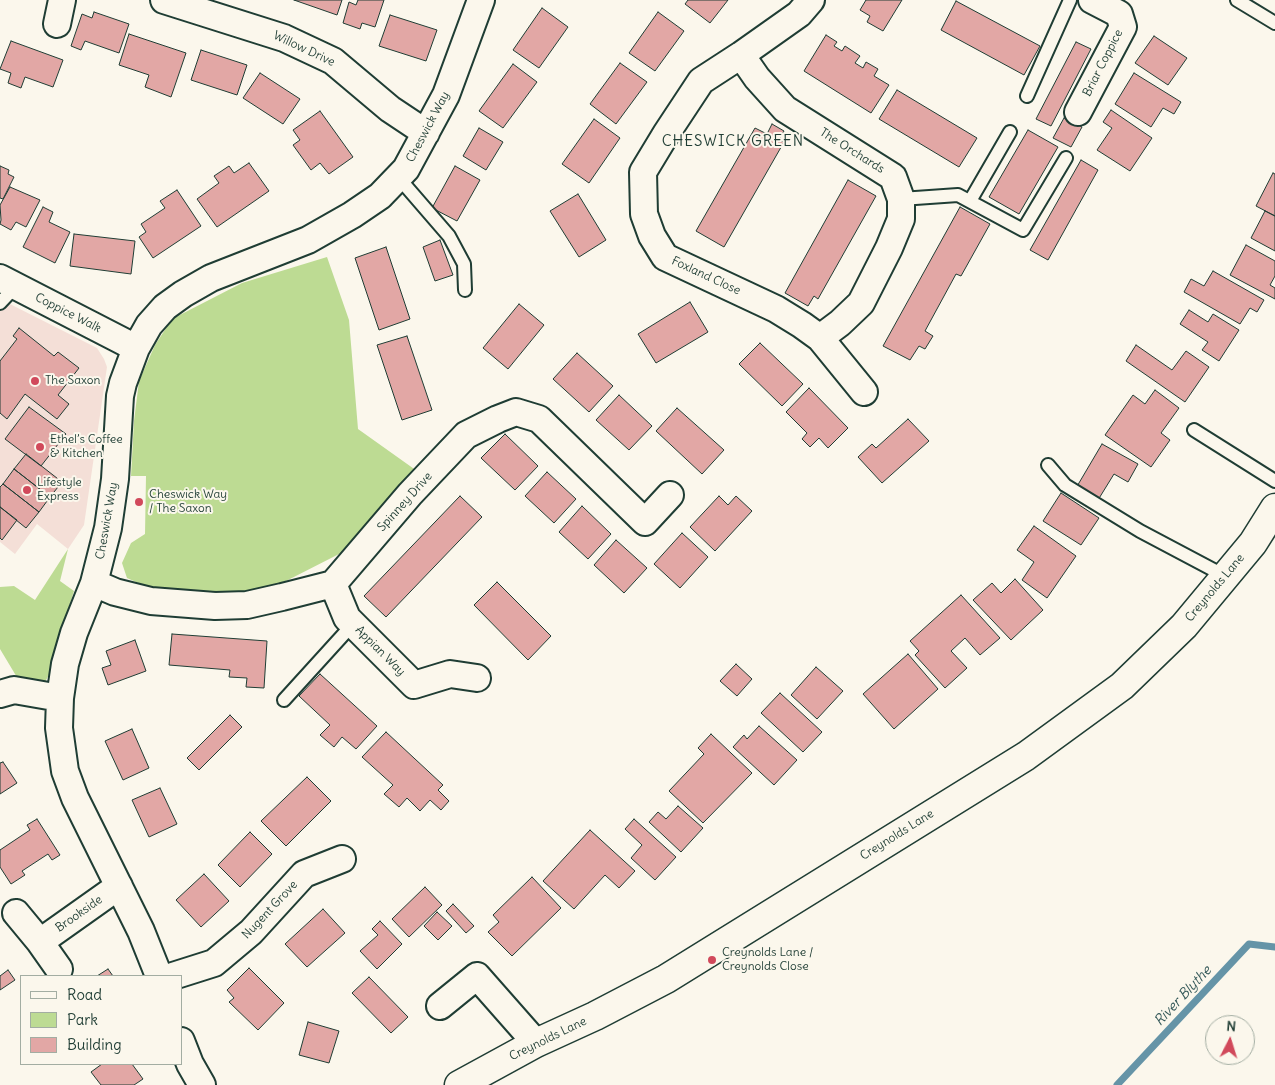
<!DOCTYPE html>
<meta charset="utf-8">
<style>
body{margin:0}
#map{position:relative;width:1275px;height:1085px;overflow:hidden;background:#fbf7ec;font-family:Delius,sans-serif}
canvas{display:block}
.legend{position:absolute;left:20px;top:975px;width:162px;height:90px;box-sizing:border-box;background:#fbf7ec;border:1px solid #a3ada2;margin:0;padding:6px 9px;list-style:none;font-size:15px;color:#1f3d34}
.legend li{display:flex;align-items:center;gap:10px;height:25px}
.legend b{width:25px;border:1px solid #a3ada2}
.north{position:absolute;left:1205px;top:1015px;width:50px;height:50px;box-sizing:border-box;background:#fbf7ec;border:1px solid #a3ada2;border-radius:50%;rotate:5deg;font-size:14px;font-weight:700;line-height:20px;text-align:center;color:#1f3d34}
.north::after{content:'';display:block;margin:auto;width:18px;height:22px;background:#d1495b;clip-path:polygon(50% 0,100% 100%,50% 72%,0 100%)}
</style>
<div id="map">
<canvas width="1275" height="1085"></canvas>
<ul class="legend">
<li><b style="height:6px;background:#fbf7ec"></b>Road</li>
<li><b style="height:14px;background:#bddb93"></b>Park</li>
<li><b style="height:14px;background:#e2a7a5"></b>Building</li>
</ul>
<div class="north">N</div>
</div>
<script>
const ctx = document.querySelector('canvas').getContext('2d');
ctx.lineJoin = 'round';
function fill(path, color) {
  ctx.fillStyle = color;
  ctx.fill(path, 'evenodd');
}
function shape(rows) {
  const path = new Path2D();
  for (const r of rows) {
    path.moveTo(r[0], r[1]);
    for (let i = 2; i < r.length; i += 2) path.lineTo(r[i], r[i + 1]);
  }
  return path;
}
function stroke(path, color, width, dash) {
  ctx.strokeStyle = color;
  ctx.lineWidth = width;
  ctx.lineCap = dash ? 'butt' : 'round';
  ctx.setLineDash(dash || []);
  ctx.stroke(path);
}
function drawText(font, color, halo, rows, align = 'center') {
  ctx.font = font + ' Delius,sans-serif';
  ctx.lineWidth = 4;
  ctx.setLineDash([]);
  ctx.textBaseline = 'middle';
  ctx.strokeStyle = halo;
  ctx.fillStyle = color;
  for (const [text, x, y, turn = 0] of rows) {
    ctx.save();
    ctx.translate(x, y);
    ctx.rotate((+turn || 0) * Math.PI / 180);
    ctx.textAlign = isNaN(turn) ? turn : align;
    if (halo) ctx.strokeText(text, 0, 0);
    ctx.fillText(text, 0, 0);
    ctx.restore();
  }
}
const built = shape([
 [0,299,97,348,104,359,107,367,84,525,68,549,37,524,15,554,0,542]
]);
const green = shape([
 [327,257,349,320,358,429,417,471,341,553,288,580,258,592,161,593,127,578,122,563,131,543,145,534,146,476,131,476,134,421,139,381,155,345,172,319,242,283],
 [68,549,60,581,74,591,57,644,51,671,45,682,18,679,0,649,0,587,14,586,35,600]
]);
const stream = shape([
 [1117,1085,1249,944,1275,947]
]);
const building = shape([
 [294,0,342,0,337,15,294,0],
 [358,0,384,0,375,27,362,23,360,29,343,23,349,2,356,5,358,0],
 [688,0,728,0,710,23,685,4,688,0],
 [866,0,902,0,883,31,867,22,870,16,860,10,866,0],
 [956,1,1040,46,1024,75,941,30,956,1],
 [542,8,568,27,539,68,513,50,542,8],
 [94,12,129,24,119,53,85,41,81,50,71,46,82,14,92,18,94,12],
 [658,12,684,31,655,71,629,53,658,12],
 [390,15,437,30,426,61,379,46,390,15],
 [129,34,186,53,171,97,145,87,149,75,119,65,129,34],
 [826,35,837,42,834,46,842,51,845,46,860,56,855,63,863,68,866,62,878,69,874,76,889,85,871,113,804,71,826,35],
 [1154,36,1187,58,1168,85,1135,63,1154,36],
 [11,41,63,60,53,87,25,77,21,88,8,83,11,73,0,69,11,41],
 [1076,42,1091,49,1051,126,1036,119,1076,42],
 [201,50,247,65,237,95,191,80,201,50],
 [620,63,647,82,616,124,590,104,620,63],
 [513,64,537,82,503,128,479,111,513,64],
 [260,73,300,99,283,124,243,98,260,73],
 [1134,73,1181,102,1174,114,1163,108,1151,127,1115,104,1134,73],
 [897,90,977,138,959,167,879,119,897,90],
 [1111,110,1152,138,1130,171,1097,150,1112,128,1103,122,1111,110],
 [320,111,353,157,329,174,320,163,311,170,293,145,300,140,293,130,320,111],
 [1064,118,1082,127,1071,147,1053,138,1064,118],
 [594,119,620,138,589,183,562,164,594,119],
 [772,124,784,131,779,140,784,142,724,247,696,231,755,128,767,134,772,124],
 [479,128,503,142,486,170,463,156,479,128],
 [1028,130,1058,147,1019,214,989,197,1028,130],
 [1081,160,1098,170,1048,260,1030,250,1081,160],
 [249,163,269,191,217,227,197,199,219,183,214,176,229,166,234,173,249,163],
 [0,166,9,170,8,174,14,177,3,199,0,198,0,166],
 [455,166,480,180,457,221,432,208,455,166],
 [1273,173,1275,174,1275,216,1256,206,1273,173],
 [848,180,876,196,818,299,814,296,808,306,785,293,848,180],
 [10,187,40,200,26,227,16,222,11,230,0,224,1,220,0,205,10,187],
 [177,190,201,226,153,258,139,237,146,232,141,224,165,208,160,201,177,190],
 [578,194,606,240,579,257,550,211,578,194],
 [43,207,53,212,49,222,70,232,55,263,23,247,43,207],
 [960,207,990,224,961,276,956,274,925,331,933,336,925,349,919,346,910,360,883,346,960,207],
 [1265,211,1275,216,1275,251,1251,238,1265,211],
 [74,234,135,241,131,274,70,266,74,234],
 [440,240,453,275,435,281,423,247,440,240],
 [1246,245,1275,261,1275,276,1270,285,1275,288,1275,299,1230,275,1246,245],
 [386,247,410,319,379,330,355,258,386,247],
 [1213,271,1264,300,1257,312,1250,308,1240,324,1184,292,1191,279,1204,286,1213,271],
 [690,302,708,332,656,363,638,334,690,302],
 [519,304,544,325,508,369,483,348,519,304],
 [1189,310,1208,322,1213,314,1239,330,1219,361,1202,350,1208,342,1180,324,1189,310],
 [19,328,54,356,58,352,79,368,58,395,69,404,57,419,25,394,7,419,0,413,0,361,17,339,13,336,19,328],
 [407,336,432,410,402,420,377,345,407,336],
 [760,343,803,384,782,406,739,364,760,343],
 [1136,345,1172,370,1186,351,1209,367,1185,402,1126,361,1136,345],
 [577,353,613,386,589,412,553,379,577,353],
 [809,388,848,428,828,448,819,438,810,447,802,439,807,433,786,412,809,388],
 [1155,390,1179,408,1161,433,1170,440,1151,467,1105,435,1133,395,1145,404,1155,390],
 [619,395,652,426,629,450,596,420,619,395],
 [29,407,66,434,41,466,5,439,29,407],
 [677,408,724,450,702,474,656,431,677,408],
 [908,419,929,441,882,483,858,457,872,444,876,448,908,419],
 [505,434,538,466,515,490,481,458,505,434],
 [1102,444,1138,464,1128,482,1114,474,1098,500,1076,488,1102,444],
 [26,454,62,482,50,497,14,469,26,454],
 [14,469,50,497,39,512,3,484,14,469],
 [547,472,576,499,554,523,525,496,547,472],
 [3,484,39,512,26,528,0,507,0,487,3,484],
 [1061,493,1099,518,1081,545,1043,521,1061,493],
 [460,496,482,517,386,617,364,596,460,496],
 [719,496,728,505,736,496,752,511,715,551,690,527,719,496],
 [582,506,611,534,588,559,559,532,582,506],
 [0,507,17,520,2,540,0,538,0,507],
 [1034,526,1076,556,1047,598,1022,580,1034,562,1017,550,1034,526],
 [682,533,708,557,680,588,654,564,682,533],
 [616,540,647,568,624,593,594,565,616,540],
 [1015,579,1043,610,1011,640,973,600,992,583,1001,593,1015,579],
 [497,582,551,636,528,660,474,605,497,582],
 [961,595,1000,638,980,655,965,638,951,651,967,668,945,688,915,655,919,651,910,641,961,595],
 [172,634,267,641,264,688,246,687,247,678,229,677,230,670,169,665,172,634],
 [135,640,146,671,108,685,102,668,111,665,106,651,135,640],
 [908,654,938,689,894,729,863,694,908,654],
 [736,664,752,679,737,696,720,681,736,664],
 [816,667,843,691,817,719,791,695,816,667],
 [320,674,377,726,356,749,342,737,334,747,320,735,330,725,299,696,320,674],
 [780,693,822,732,803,752,761,713,780,693],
 [230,715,242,727,199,770,187,758,230,715],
 [759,726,797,760,774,785,733,747,744,735,747,739,759,726],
 [132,729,149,768,123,780,105,741,132,729],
 [386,732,443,785,438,790,449,801,441,810,430,800,420,811,407,798,399,807,384,794,393,785,362,757,386,732],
 [711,734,752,773,703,823,669,791,704,754,698,748,711,734],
 [3,762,17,783,0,794,0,763,3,762],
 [307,777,331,801,286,846,261,821,307,777],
 [160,788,177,824,149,837,132,800,160,788],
 [678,806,703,828,681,852,649,822,658,812,666,819,678,806],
 [37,819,60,855,52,860,48,854,22,871,25,875,11,884,0,867,0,850,30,830,27,825,37,819],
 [634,819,676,857,655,880,631,858,642,845,625,829,634,819],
 [590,830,635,871,619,888,605,875,574,909,543,881,590,830],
 [250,832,272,854,240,887,218,865,250,832],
 [204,874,229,901,201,927,176,900,204,874],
 [532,877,561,908,512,956,488,932,499,922,493,915,532,877],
 [425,887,442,905,409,937,392,919,425,887],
 [453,904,474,926,466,933,446,911,453,904],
 [323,909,345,933,307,967,285,944,323,909],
 [437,912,452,926,438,940,424,926,437,912],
 [380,921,402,944,377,969,360,951,378,935,372,929,380,921],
 [249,968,284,1003,258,1030,229,1002,234,998,227,990,249,968],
 [108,969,113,976,97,976,108,969],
 [8,970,15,980,0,990,0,976,8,970],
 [369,977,408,1017,391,1033,352,993,369,977],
 [308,1022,339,1031,329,1063,299,1055,308,1022],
 [102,1064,132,1064,143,1079,134,1085,101,1085,91,1072,102,1064]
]);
const service = shape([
 [1237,0,1275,23],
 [1027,96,1070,0],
 [398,177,449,236,464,264,465,290],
 [901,199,958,195,1023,230,1066,158],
 [970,201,1010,132],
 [0,303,16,286],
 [1194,430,1275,481],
 [1048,465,1065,485,1140,531,1225,576],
 [284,700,353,624]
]);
const minor = shape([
 [164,0,284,38,333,61,390,109,426,133],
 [811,0,799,14,741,55,701,81,666,134,643,172,644,214,652,236,665,257,776,309,802,325,820,338,864,392],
 [57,24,62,0],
 [741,55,757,78,785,109,893,177,901,199,901,219,889,248,861,303,840,323,820,338],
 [1078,112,1123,27,1119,14,1092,0],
 [0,278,136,348],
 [94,583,115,592,151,601,215,606,247,605,282,597,333,584,410,494,466,435,498,419,516,412,539,419,645,522,670,495],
 [333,584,347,618,414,685,450,674,477,678],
 [0,694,14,690,60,698],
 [16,913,40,942,59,969],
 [40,942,119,886],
 [159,976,141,931,75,798,65,771,59,728,60,698,65,664,74,633,94,583,108,528,115,479,120,396,123,383,136,348,149,325,165,307,183,294,211,278,308,240,352,215,380,196,406,169,446,95,481,0],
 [173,976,214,963,251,932,304,874,342,859],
 [440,1006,477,976,536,1043],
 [181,1041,190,1064,202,1085]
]);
const tertiary = shape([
 [459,1085,536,1043,595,1016,666,979,1026,756,1122,686,1184,626,1253,543,1275,508]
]);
const markers = [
 [35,381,5,"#d1495b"],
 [40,447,5,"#d1495b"],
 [27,490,5,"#d1495b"],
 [139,502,5,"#d1495b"],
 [712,960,5,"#d1495b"]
];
const streetNames = [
 ["Willow Drive",304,49,25],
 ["Briar Coppice",1103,63,-63],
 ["Cheswick Way",428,127,-62],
 ["The Orchards",852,151,32],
 ["Foxland Close",706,276,25],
 ["Coppice Walk",68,313,27],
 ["Spinney Drive",405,502,-48],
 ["Cheswick Way",107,521,-80],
 ["Creynolds Lane",1215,588,-50],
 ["Appian Way",380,651,45],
 ["Creynolds Lane",897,835,-32],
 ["Nugent Grove",270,910,-47],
 ["Brookside",79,914,-35],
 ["Creynolds Lane",548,1039,-26]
];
const poiNames = [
 ["The Saxon",45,381],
 ["Ethel’s Coffee",50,440],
 ["& Kitchen",50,454],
 ["Lifestyle",37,483],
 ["Express",37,497],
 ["Cheswick Way",149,495],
 ["/ The Saxon",149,509],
 ["Creynolds Lane /",722,953],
 ["Creynolds Close",722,967]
];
const waterNames = [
 ["River Blythe",1183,996,-47]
];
const quarterNames = [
 ["CHESWICK GREEN",733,142]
];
fill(built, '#f4dfd7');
fill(green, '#bddb93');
stroke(stream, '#6594a7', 7);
fill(building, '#e2a7a5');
stroke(building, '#1f3d34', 1);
stroke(service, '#1f3d34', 16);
stroke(minor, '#1f3d34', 30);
stroke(tertiary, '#1f3d34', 31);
stroke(service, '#fbf7ec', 12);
stroke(minor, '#fbf7ec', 26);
stroke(tertiary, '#fbf7ec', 28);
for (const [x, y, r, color] of markers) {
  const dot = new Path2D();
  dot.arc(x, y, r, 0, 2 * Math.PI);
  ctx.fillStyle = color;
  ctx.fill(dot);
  stroke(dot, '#fbf7ec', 2);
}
drawText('12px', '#1f3d34', '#fbf7ec', streetNames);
drawText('12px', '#1f3d34', '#fbf7ec', poiNames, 'left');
drawText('italic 14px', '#365a5a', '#fbf7ec', waterNames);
ctx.letterSpacing = '1px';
drawText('15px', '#1f3d34', '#fbf7ec', quarterNames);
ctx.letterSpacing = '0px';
</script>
